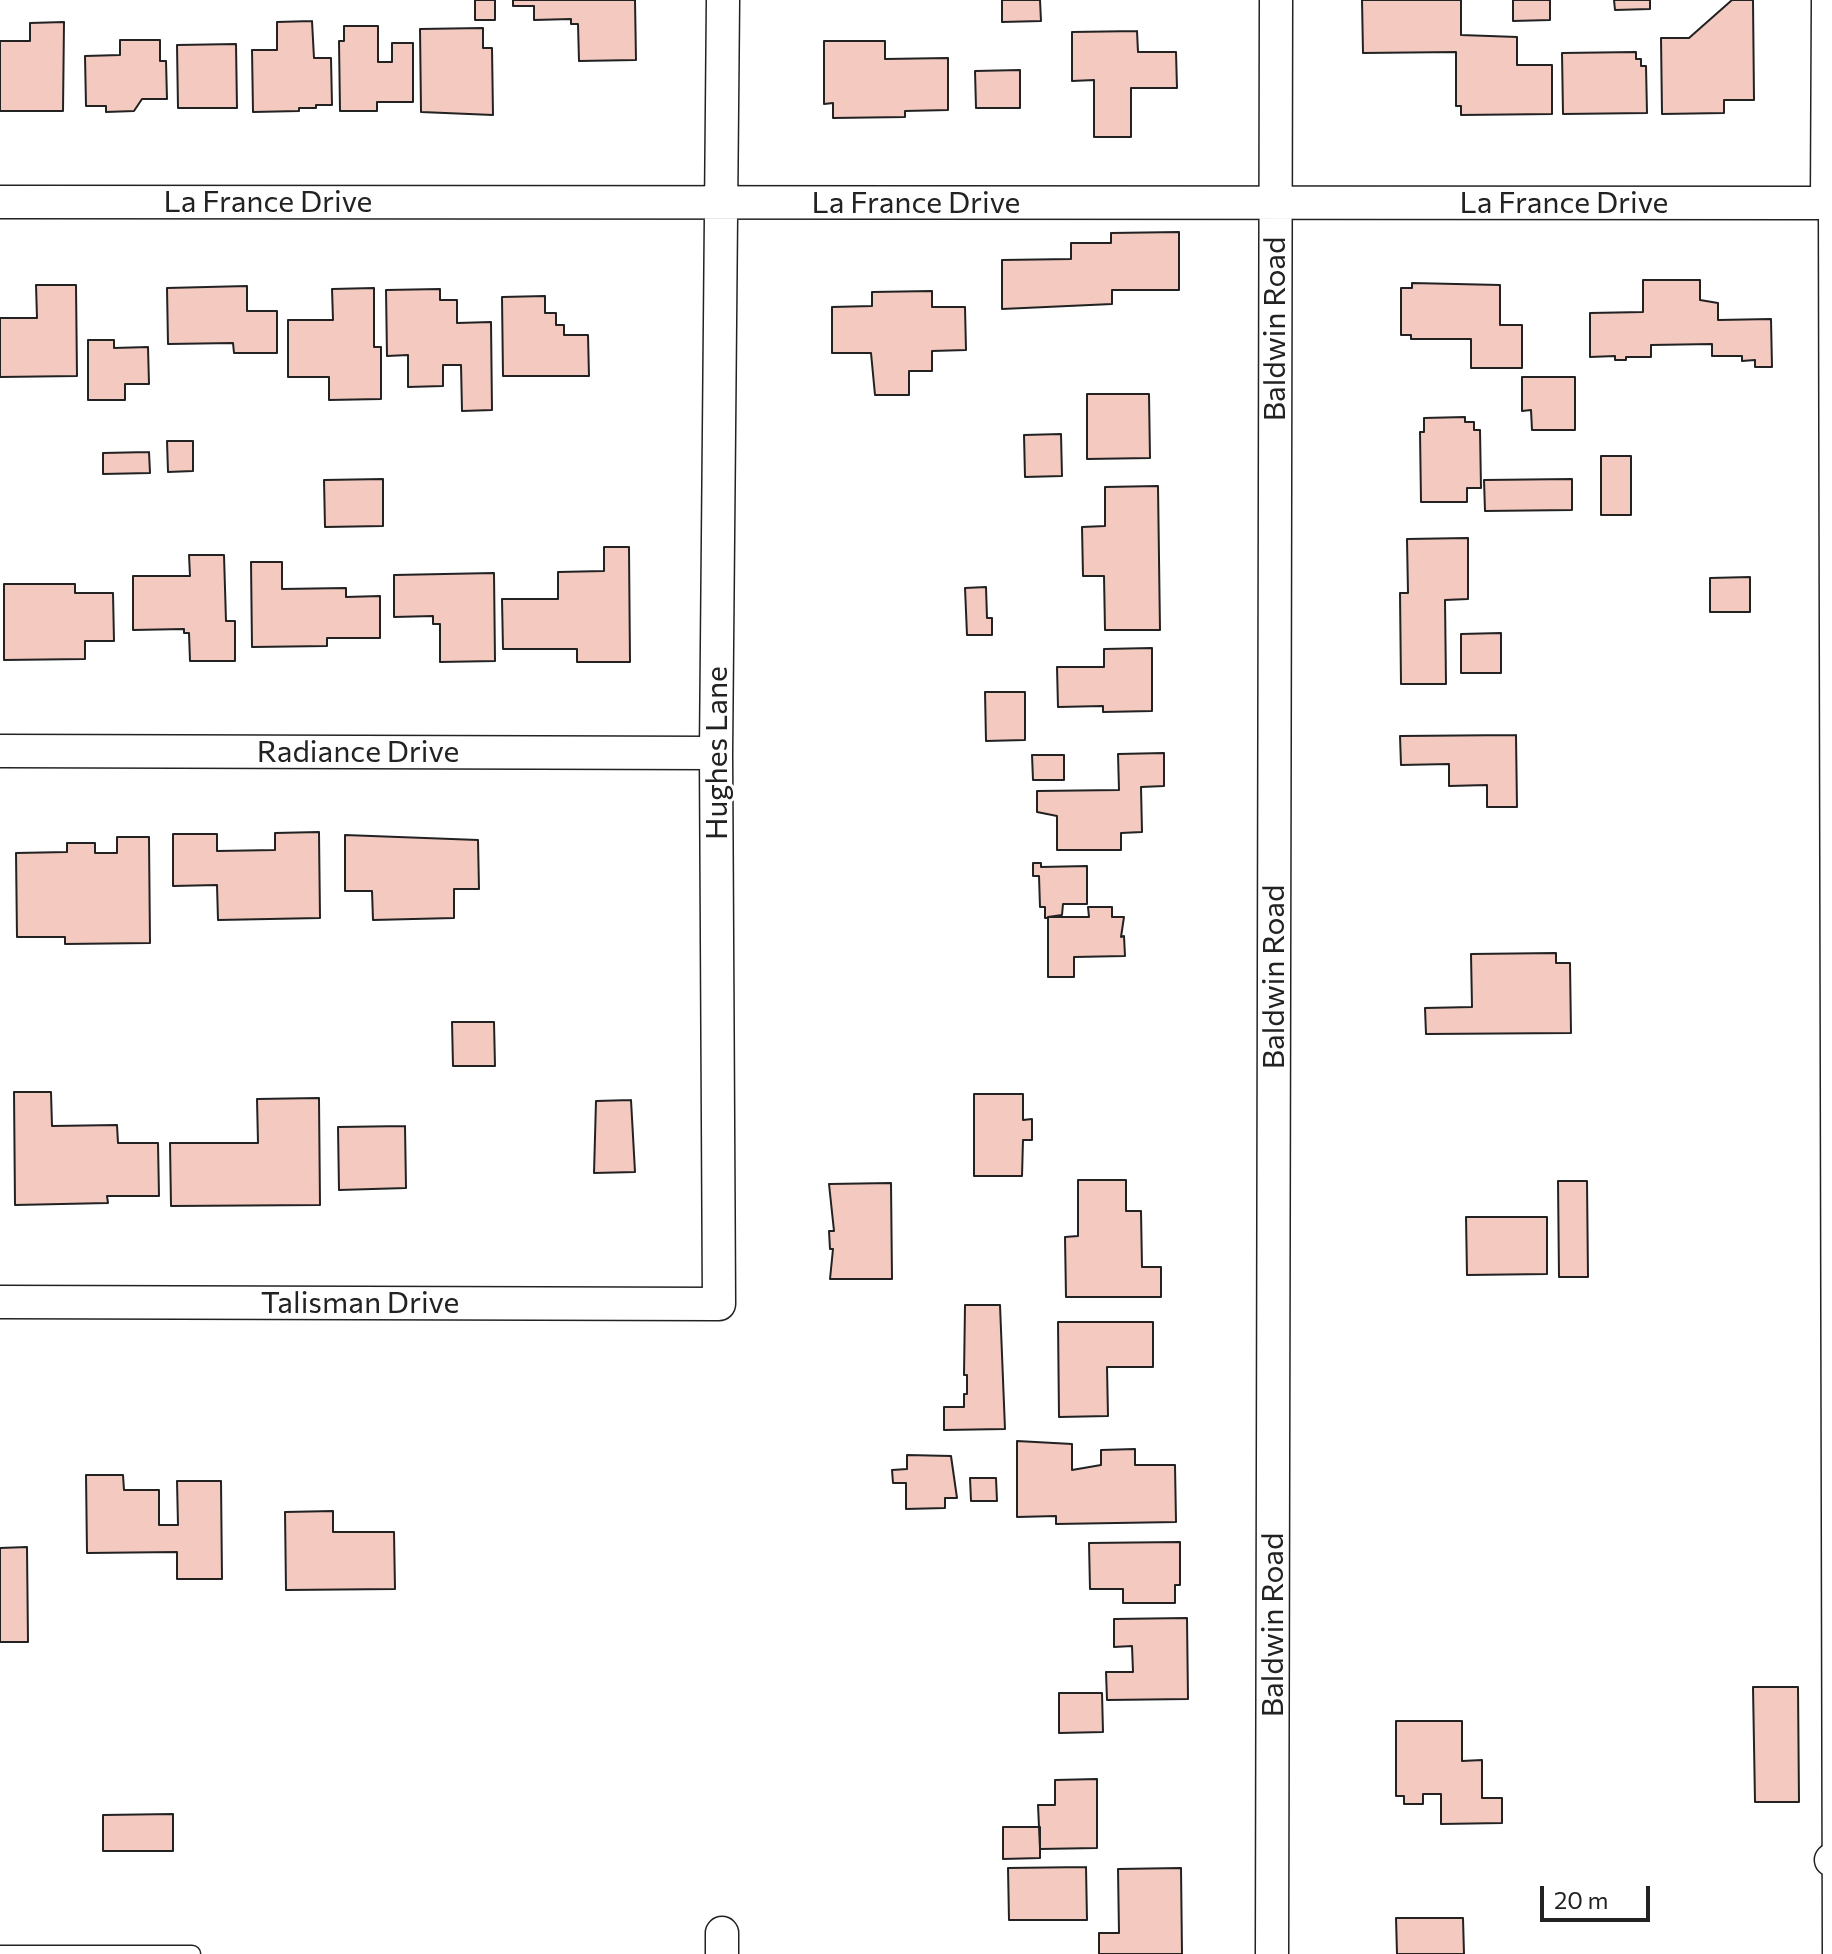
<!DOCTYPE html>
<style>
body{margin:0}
#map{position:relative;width:1832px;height:1954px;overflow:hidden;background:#fff;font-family:Commissioner,sans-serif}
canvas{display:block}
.scale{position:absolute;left:1540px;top:1886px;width:110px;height:36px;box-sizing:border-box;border:4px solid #222;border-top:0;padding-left:10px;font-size:24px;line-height:28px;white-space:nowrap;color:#222;-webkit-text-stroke:6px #fff;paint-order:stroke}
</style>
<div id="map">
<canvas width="1832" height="1954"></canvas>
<div class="scale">20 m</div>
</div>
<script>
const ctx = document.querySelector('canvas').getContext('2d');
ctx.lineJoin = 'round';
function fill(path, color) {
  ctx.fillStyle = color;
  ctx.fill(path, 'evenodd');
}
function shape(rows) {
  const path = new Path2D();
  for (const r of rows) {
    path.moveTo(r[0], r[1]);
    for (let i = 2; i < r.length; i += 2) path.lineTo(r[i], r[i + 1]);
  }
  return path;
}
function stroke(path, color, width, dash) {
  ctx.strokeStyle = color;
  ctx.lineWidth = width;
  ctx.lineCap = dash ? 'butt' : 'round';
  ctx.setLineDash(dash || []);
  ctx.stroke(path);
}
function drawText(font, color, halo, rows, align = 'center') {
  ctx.font = font + ' Commissioner,sans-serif';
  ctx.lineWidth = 6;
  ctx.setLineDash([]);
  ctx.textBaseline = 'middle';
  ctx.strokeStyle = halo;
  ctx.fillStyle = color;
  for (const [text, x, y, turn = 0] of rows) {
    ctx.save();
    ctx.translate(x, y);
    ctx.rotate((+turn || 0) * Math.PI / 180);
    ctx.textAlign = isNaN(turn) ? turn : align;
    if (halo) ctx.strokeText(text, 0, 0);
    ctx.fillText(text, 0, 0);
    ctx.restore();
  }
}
const building = shape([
 [475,0,495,0,495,20,475,20,475,0],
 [513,0,635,0,636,60,579,61,578,24,571,24,571,19,534,20,534,6,513,6,513,0],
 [1002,0,1040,0,1041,21,1002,22,1002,0],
 [1362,0,1461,0,1461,35,1517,37,1517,65,1552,65,1552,114,1461,115,1461,106,1456,106,1456,52,1363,53,1362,0],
 [1513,0,1550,0,1550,20,1513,21,1513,0],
 [1614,0,1650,0,1650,9,1615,10,1614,0],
 [1732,0,1753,0,1754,100,1724,100,1724,113,1662,114,1661,38,1689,38,1732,0],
 [312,21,314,58,331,58,332,105,316,105,316,108,299,108,299,111,253,112,252,50,277,50,277,22,312,21],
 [64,22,63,111,0,111,0,41,30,41,30,23,64,22],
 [344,26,378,26,378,62,392,62,392,43,413,43,413,102,377,102,377,111,340,111,339,41,344,41,344,26],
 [483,28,483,48,492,48,493,115,421,112,420,29,483,28],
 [1137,31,1138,52,1176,52,1177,88,1131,88,1131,137,1094,137,1094,80,1072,81,1072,32,1137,31],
 [120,40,160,40,160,61,166,61,167,99,142,99,134,111,106,112,106,106,86,106,85,56,120,55,120,40],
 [824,41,885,41,885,59,948,58,948,110,905,111,905,117,833,118,833,103,824,104,824,41],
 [236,44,237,108,178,108,177,45,236,44],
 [1636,52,1636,59,1641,59,1641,66,1646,66,1647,113,1563,114,1562,53,1636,52],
 [1020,70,1020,108,976,108,975,71,1020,70],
 [1179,232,1179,290,1112,290,1112,304,1002,309,1002,260,1071,259,1071,243,1111,243,1111,233,1179,232],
 [1643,280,1700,280,1700,300,1718,303,1718,320,1771,319,1772,367,1755,367,1755,360,1742,361,1742,356,1712,356,1712,344,1651,345,1651,357,1626,357,1626,360,1615,360,1615,356,1590,357,1590,313,1643,312,1643,280],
 [1412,283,1500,285,1500,325,1522,325,1522,368,1471,368,1471,339,1411,339,1411,335,1401,335,1401,288,1412,288,1412,283],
 [36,285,76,285,77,376,0,377,0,318,37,318,36,285],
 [247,286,247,311,277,311,277,353,234,353,233,343,168,344,167,288,247,286],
 [374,288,374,347,381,347,381,399,329,400,329,377,288,377,288,320,333,320,332,289,374,288],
 [440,289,440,300,457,300,457,323,491,322,492,410,462,411,461,365,443,365,443,386,408,387,408,355,387,356,386,290,440,289],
 [932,291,932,307,965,307,966,350,932,351,932,371,909,371,909,395,875,395,871,353,832,353,832,307,872,306,872,292,932,291],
 [545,296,545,313,556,313,556,325,564,325,564,335,588,335,589,376,503,376,502,297,545,296],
 [88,340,114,340,114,348,148,347,149,384,125,384,125,400,88,400,88,340],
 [1522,377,1575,377,1575,430,1532,430,1531,410,1522,411,1522,377],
 [1087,394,1149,394,1150,458,1087,459,1087,394],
 [1465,417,1465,422,1474,422,1474,430,1480,430,1481,488,1467,488,1467,502,1421,502,1420,432,1424,432,1424,418,1465,417],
 [1061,434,1062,476,1025,477,1024,435,1061,434],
 [167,441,193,441,193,471,168,472,167,441],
 [149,452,150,473,103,474,103,453,149,452],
 [1601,456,1631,456,1631,515,1601,515,1601,456],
 [383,479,383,526,325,527,324,480,383,479],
 [1572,479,1572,510,1485,511,1484,480,1572,479],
 [1158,486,1160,630,1105,630,1104,576,1083,576,1082,527,1105,526,1105,487,1158,486],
 [1468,538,1468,599,1445,600,1446,684,1401,684,1400,593,1408,593,1407,539,1468,538],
 [604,547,629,547,630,662,577,662,577,649,503,649,502,599,558,599,558,572,604,571,604,547],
 [189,555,224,555,226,621,235,621,235,661,190,661,189,633,184,633,184,629,133,630,133,576,190,576,189,555],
 [251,562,282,562,282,589,346,588,346,597,380,596,380,638,327,638,327,646,252,647,251,562],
 [494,573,495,661,440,662,440,624,433,624,433,616,394,617,394,575,494,573],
 [1750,577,1750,612,1710,612,1710,578,1750,577],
 [4,584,75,584,75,593,113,593,114,641,85,641,85,659,4,660,4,584],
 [986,587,987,618,992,618,992,635,967,635,965,588,986,587],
 [1501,633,1501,673,1461,673,1461,634,1501,633],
 [1152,648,1152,711,1103,712,1103,706,1058,707,1057,667,1104,667,1104,649,1152,648],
 [985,692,1025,692,1025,740,986,741,985,692],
 [1516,735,1517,807,1487,807,1487,785,1449,786,1449,764,1401,765,1400,736,1516,735],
 [1164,753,1164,786,1141,787,1142,832,1121,833,1121,850,1057,850,1057,816,1037,812,1037,791,1119,790,1118,754,1164,753],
 [1032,755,1064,755,1064,780,1033,780,1032,755],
 [319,832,320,918,218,920,217,885,173,886,173,834,217,834,217,851,275,850,275,833,319,832],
 [345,835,478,840,479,889,454,889,454,918,373,920,372,891,345,891,345,835],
 [117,837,149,837,150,943,65,944,65,937,17,937,16,853,67,852,67,843,95,843,95,853,117,853,117,837],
 [1033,863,1041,863,1041,867,1087,866,1087,904,1063,904,1062,915,1048,917,1089,917,1088,907,1112,907,1112,917,1124,917,1121,937,1124,936,1125,956,1074,957,1074,977,1048,977,1048,918,1045,918,1045,907,1040,907,1039,876,1033,876,1033,863],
 [1556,953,1556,963,1570,963,1571,1033,1426,1034,1425,1008,1472,1007,1471,954,1556,953],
 [452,1022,494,1022,495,1066,453,1066,452,1022],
 [14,1092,51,1092,52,1126,117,1125,118,1143,158,1143,159,1196,107,1196,108,1203,15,1205,14,1092],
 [974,1094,1023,1094,1023,1120,1032,1119,1032,1140,1023,1140,1022,1176,974,1176,974,1094],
 [319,1098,320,1205,171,1206,170,1143,258,1143,257,1099,319,1098],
 [631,1100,635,1172,594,1173,596,1101,631,1100],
 [405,1126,406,1188,339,1190,338,1127,405,1126],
 [1078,1180,1126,1180,1126,1211,1141,1211,1142,1267,1161,1267,1161,1297,1066,1297,1065,1237,1078,1236,1078,1180],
 [1558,1181,1587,1181,1588,1277,1559,1277,1558,1181],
 [891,1183,892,1279,830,1279,833,1249,830,1249,829,1231,834,1231,829,1184,891,1183],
 [1466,1217,1547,1217,1547,1274,1467,1275,1466,1217],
 [965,1305,1000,1305,1005,1429,944,1430,944,1407,964,1407,964,1394,967,1394,967,1375,964,1375,965,1305],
 [1058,1322,1153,1322,1153,1367,1107,1367,1108,1416,1059,1417,1058,1322],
 [1017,1441,1072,1444,1072,1470,1101,1465,1101,1450,1135,1449,1135,1465,1175,1465,1176,1522,1056,1524,1056,1516,1017,1517,1017,1441],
 [907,1455,951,1456,957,1498,945,1498,945,1508,906,1509,906,1483,893,1483,892,1470,907,1469,907,1455],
 [86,1475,123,1475,124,1490,159,1490,159,1525,178,1525,177,1481,221,1481,222,1579,177,1579,177,1552,87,1553,86,1475],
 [970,1478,996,1478,997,1501,971,1501,970,1478],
 [333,1511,333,1532,394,1532,395,1589,286,1590,285,1512,333,1511],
 [1180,1542,1180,1585,1175,1585,1175,1603,1123,1603,1123,1589,1090,1589,1089,1543,1180,1542],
 [27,1547,28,1642,0,1642,0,1548,27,1547],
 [1187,1618,1188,1699,1107,1700,1106,1672,1133,1672,1132,1646,1114,1647,1114,1619,1187,1618],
 [1753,1687,1798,1687,1799,1802,1755,1802,1753,1687],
 [1059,1693,1102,1693,1103,1732,1059,1733,1059,1693],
 [1396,1721,1462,1721,1462,1761,1482,1760,1482,1798,1502,1798,1502,1823,1441,1824,1441,1794,1423,1794,1423,1804,1404,1804,1404,1796,1396,1796,1396,1721],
 [1097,1779,1097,1848,1040,1849,1038,1805,1055,1805,1055,1780,1097,1779],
 [173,1814,173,1851,103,1851,103,1815,173,1814],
 [1003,1827,1040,1827,1040,1858,1003,1859,1003,1827],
 [1086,1867,1087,1920,1009,1920,1008,1868,1086,1867],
 [1181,1868,1182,1954,1099,1954,1099,1933,1119,1933,1118,1869,1181,1868],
 [1396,1918,1463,1918,1464,1954,1397,1954,1396,1918]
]);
const lane = shape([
 [1827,203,1831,1954],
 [0,1954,192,1954]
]);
const street = shape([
 [0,202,1832,203],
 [1827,203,1828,0],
 [0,751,716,753],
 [0,1302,719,1304,716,753,723,0],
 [1831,1860,1832,1860],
 [722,1933,722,1954],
 [1272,1954,1276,0]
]);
const streetNames = [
 ["La France Drive",268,202],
 ["La France Drive",916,203],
 ["La France Drive",1564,203],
 ["Baldwin Road",1275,329,-90],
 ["Radiance Drive",358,752],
 ["Hughes Lane",717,753,-90],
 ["Baldwin Road",1274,977,-90],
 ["Talisman Drive",360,1303],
 ["Baldwin Road",1273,1625,-90]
];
fill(building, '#f3c9c0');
stroke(building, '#222', 2);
stroke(lane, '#222', 19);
stroke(street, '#222', 35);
stroke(lane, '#fff', 16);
stroke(street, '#fff', 32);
drawText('30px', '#222', '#fff', streetNames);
</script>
